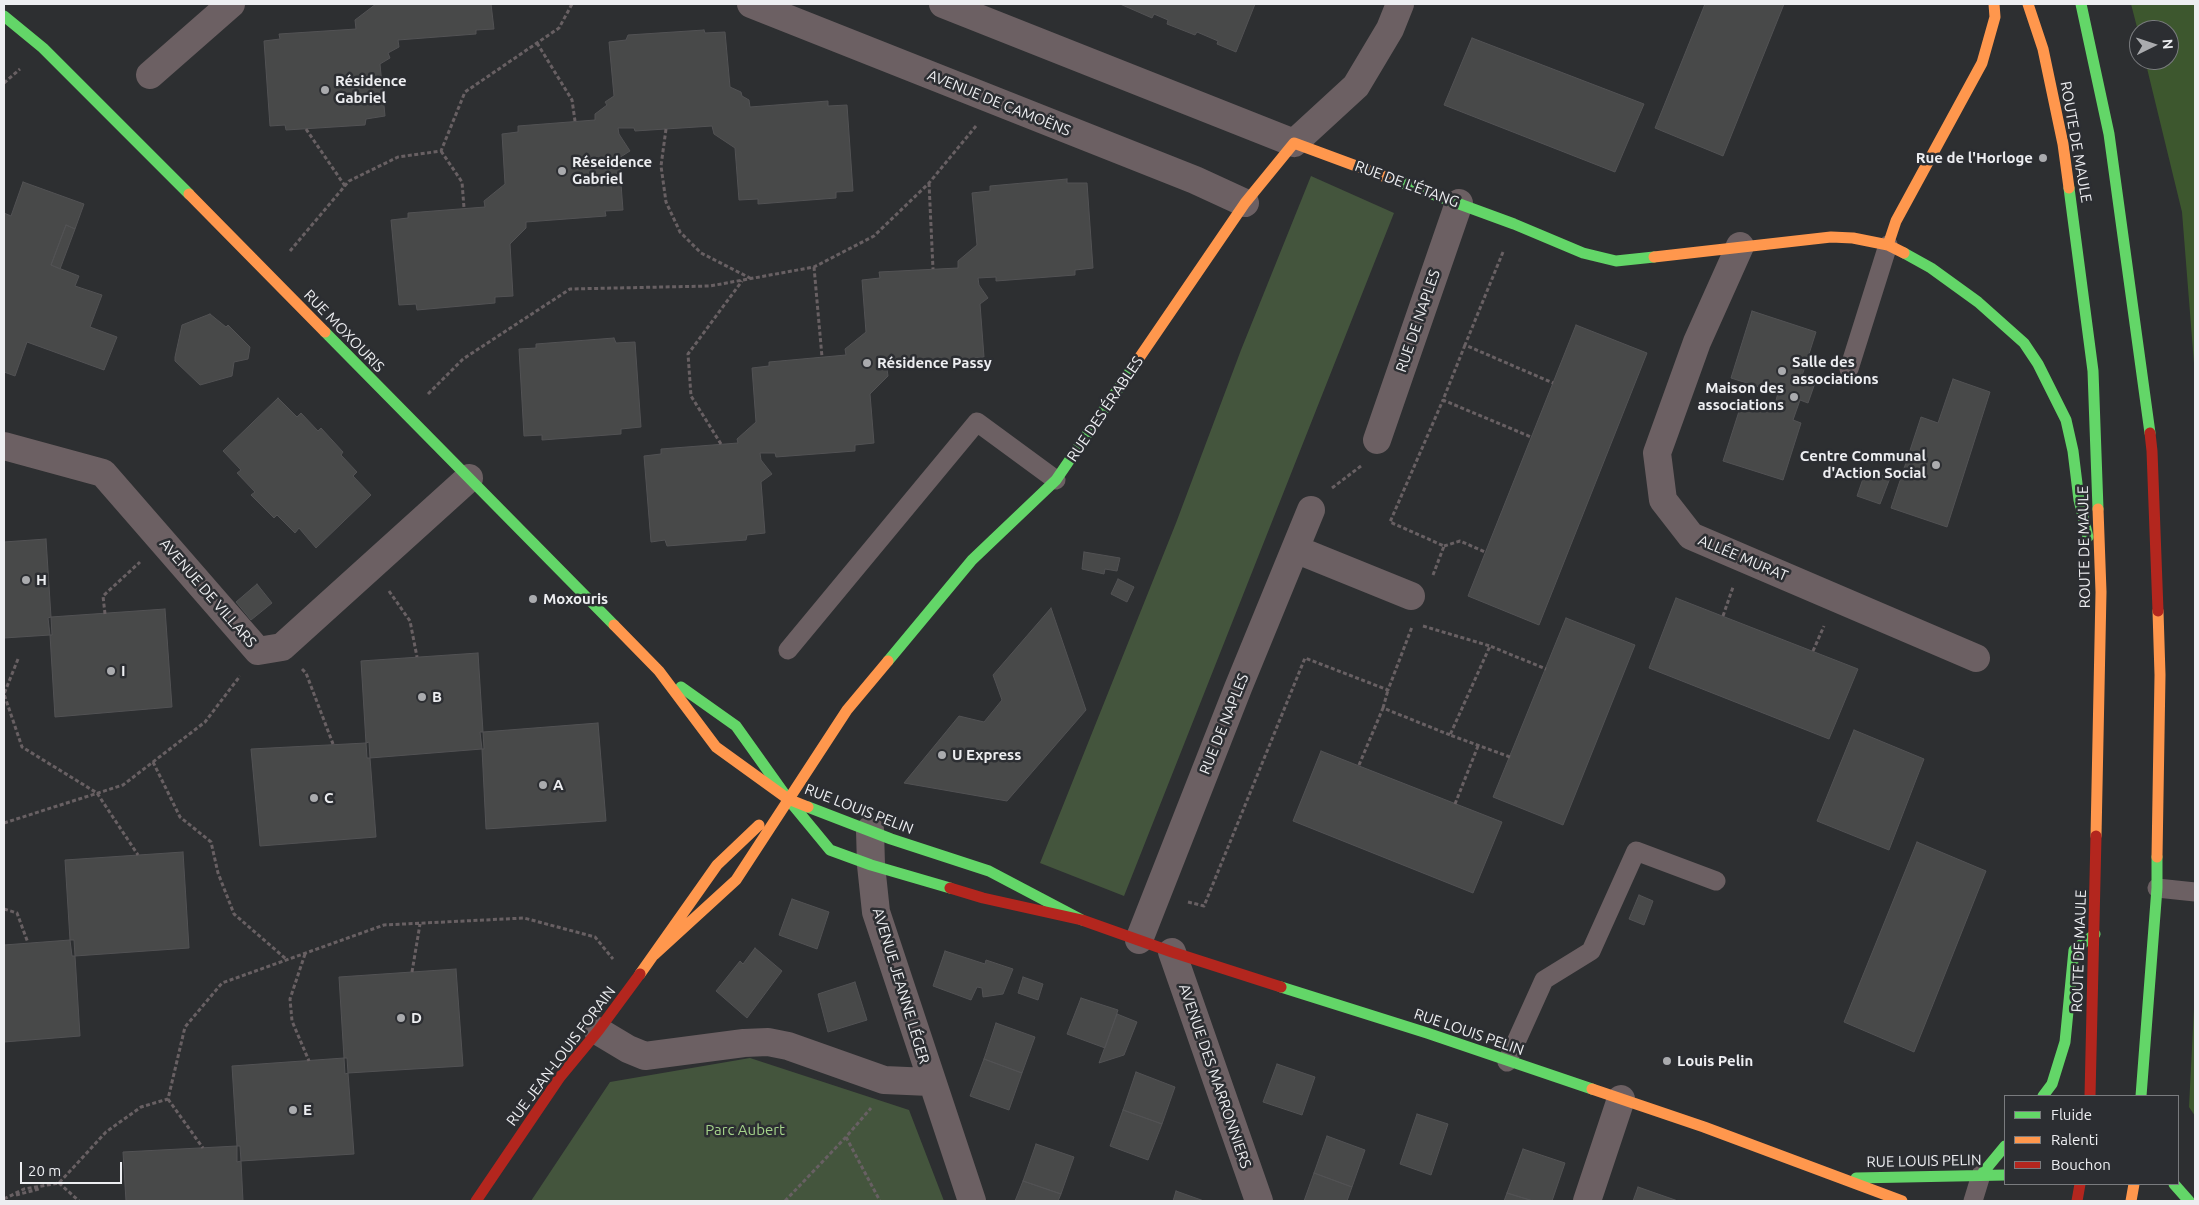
<!DOCTYPE html>
<meta charset="utf-8">
<style>
body{margin:0}
#map{position:relative;width:2199px;height:1205px;overflow:hidden;background:#2d2f31;font-family:Ubuntu,sans-serif}
canvas{display:block}
.frame{position:absolute;inset:0;border:5px solid #edeef1;pointer-events:none}
.legend{position:absolute;left:2004px;top:1095px;width:175px;height:90px;box-sizing:border-box;background:#2c2e32;border:1px solid #797b7e;margin:0;padding:6px 9px;list-style:none;font-size:15px;color:#edeef1}
.legend li{display:flex;align-items:center;gap:10px;height:25px}
.legend b{width:25px;border:1px solid #797b7e}
.north{position:absolute;left:2129px;top:20px;width:50px;height:50px;box-sizing:border-box;background:#2c2e32;border:1px solid #797b7e;border-radius:50%;rotate:86deg;font-size:14px;font-weight:700;line-height:20px;text-align:center;color:#edeef1}
.north::after{content:'';display:block;margin:auto;width:18px;height:22px;background:#aaabae;clip-path:polygon(50% 0,100% 100%,50% 72%,0 100%)}
.scale{position:absolute;left:20px;top:1162px;width:102px;height:22px;box-sizing:border-box;border:2px solid #edeef1;border-top:0;padding-left:6px;font-size:15px;line-height:18px;white-space:nowrap;color:#edeef1;-webkit-text-stroke:4px #2c2e32;paint-order:stroke}
</style>
<div id="map">
<canvas width="2199" height="1205"></canvas>
<div class="frame"></div>
<ul class="legend">
<li><b style="height:6px;background:#63d668"></b>Fluide</li>
<li><b style="height:6px;background:#ff974d"></b>Ralenti</li>
<li><b style="height:6px;background:#b3261e"></b>Bouchon</li>
</ul>
<div class="north">N</div>
<div class="scale">20 m</div>
</div>
<script>
const ctx = document.querySelector('canvas').getContext('2d');
ctx.lineJoin = 'round';
function fill(path, color) {
  ctx.fillStyle = color;
  ctx.fill(path, 'evenodd');
}
function shape(rows) {
  const path = new Path2D();
  for (const r of rows) {
    path.moveTo(r[0], r[1]);
    for (let i = 2; i < r.length; i += 2) path.lineTo(r[i], r[i + 1]);
  }
  return path;
}
function stroke(path, color, width, dash) {
  ctx.strokeStyle = color;
  ctx.lineWidth = width;
  ctx.lineCap = dash ? 'butt' : 'round';
  ctx.setLineDash(dash || []);
  ctx.stroke(path);
}
function drawText(font, color, halo, rows, align = 'center') {
  ctx.font = font + ' Ubuntu,sans-serif';
  ctx.lineWidth = 5;
  ctx.setLineDash([]);
  ctx.textBaseline = 'middle';
  ctx.strokeStyle = halo;
  ctx.fillStyle = color;
  for (const [text, x, y, turn = 0] of rows) {
    ctx.save();
    ctx.translate(x, y);
    ctx.rotate((+turn || 0) * Math.PI / 180);
    ctx.textAlign = isNaN(turn) ? turn : align;
    if (halo) ctx.strokeText(text, 0, 0);
    ctx.fillText(text, 0, 0);
    ctx.restore();
  }
}
const green = shape([
 [1311,176,1394,213,1124,896,1040,863,1176,523,1241,350],
 [750,1058,909,1110,944,1201,531,1201,610,1082]
]);
const forest = shape([
 [2131,4,2195,4,2195,376,2182,212,2145,60,2169,60,2169,30,2139,30,2139,35],
 [2195,989,2195,1116,2189,1107]
]);
const building = shape([
 [376,4,491,4,494,29,476,30,476,34,398,40,399,47,388,53,390,58,380,64,385,116,366,119,365,125,286,130,285,125,270,126,264,41,280,39,279,34,356,29,355,20,376,4],
 [1120,4,1255,4,1236,52,1217,44,1218,41,1197,32,1195,35,1167,24,1168,20,1154,14,1152,18,1120,4],
 [1705,4,1784,4,1723,156,1655,128,1705,4],
 [704,30,705,33,725,32,730,87,741,92,742,96,749,100,750,107,828,101,828,106,847,105,853,191,836,192,836,198,758,204,758,199,739,200,735,148,714,134,712,126,635,131,634,128,618,128,619,134,630,151,619,158,623,210,605,211,606,216,526,222,526,228,510,244,513,296,495,297,495,303,417,310,416,304,399,305,391,220,408,218,408,213,485,207,484,201,505,184,502,134,518,132,518,126,595,120,595,114,607,105,605,102,614,96,609,42,626,40,628,35,704,30],
 [1472,38,1644,104,1615,172,1444,105,1472,38],
 [1067,179,1067,183,1087,183,1093,268,1075,270,1075,275,996,281,996,277,978,278,979,285,988,298,980,304,984,357,966,359,966,364,887,369,888,376,870,394,874,443,855,445,855,451,776,457,775,453,760,453,761,460,772,474,761,482,765,533,747,535,746,540,667,546,665,540,651,542,644,456,661,454,661,449,738,443,737,439,756,422,752,368,769,366,769,362,846,355,845,349,866,332,862,280,880,278,879,272,958,268,958,261,977,245,972,193,990,191,990,186,1067,179],
 [23,182,84,204,75,229,66,225,51,265,79,276,75,286,102,295,90,327,117,337,104,370,27,342,15,376,4,372,4,213,11,216,23,182],
 [66,225,75,229,60,269,51,265,66,225],
 [1752,311,1816,332,1801,379,1815,383,1808,403,1800,400,1793,420,1801,423,1783,480,1723,461,1742,402,1773,411,1778,393,1731,378,1752,311],
 [210,314,226,327,228,325,250,347,248,359,234,362,232,376,200,385,175,361,175,357,182,325,210,314],
 [1576,325,1647,353,1539,625,1468,596,1576,325],
 [614,338,616,343,635,342,641,427,621,429,621,434,542,440,542,435,524,436,519,349,536,348,536,344,614,338],
 [1953,379,1990,392,1947,527,1891,508,1921,417,1938,423,1953,379],
 [278,398,297,417,301,413,318,431,321,428,343,452,341,455,357,472,353,476,371,495,316,548,299,528,295,533,277,515,274,518,251,495,255,492,237,473,241,470,223,451,278,398],
 [1866,470,1890,478,1880,504,1857,496,1866,470],
 [46,539,51,617,48,618,50,635,4,638,4,542,46,539],
 [1084,552,1120,558,1117,571,1105,569,1104,574,1082,569,1084,552],
 [1118,579,1134,587,1127,602,1111,594,1118,579],
 [257,584,272,603,251,620,236,602,257,584],
 [1676,598,1858,669,1829,739,1649,668,1676,598],
 [1051,608,1086,710,1007,801,904,783,959,716,984,722,1002,700,993,675,1051,608],
 [165,609,172,707,55,717,50,635,52,635,51,617,165,609],
 [1566,618,1635,645,1563,825,1493,797,1566,618],
 [478,653,483,732,480,732,482,749,370,758,369,742,366,743,361,661,478,653],
 [598,723,606,821,486,829,482,749,484,749,483,732,598,723],
 [1854,730,1924,759,1889,850,1817,821,1854,730],
 [366,743,367,758,370,758,376,837,260,846,251,749,366,743],
 [1321,751,1502,822,1473,893,1293,821,1321,751],
 [1917,842,1986,871,1914,1052,1844,1022,1917,842],
 [183,852,189,948,75,956,74,940,70,940,65,860,183,852],
 [1639,895,1653,901,1644,925,1629,919,1639,895],
 [792,899,829,912,817,949,779,935,792,899],
 [70,940,72,956,75,956,80,1036,4,1042,4,945,70,940],
 [755,948,782,971,747,1018,716,991,740,961,743,964,755,948],
 [945,951,985,964,986,960,1013,969,1003,994,983,997,982,988,977,987,971,1000,933,986,945,951],
 [456,969,463,1066,348,1073,347,1058,344,1058,339,977,456,969],
 [1023,977,1043,984,1038,1000,1018,993,1023,977],
 [855,982,867,1020,828,1032,818,994,855,982],
 [1081,998,1118,1010,1105,1048,1067,1034,1081,998],
 [1117,1014,1137,1022,1124,1055,1099,1063,1117,1014],
 [996,1023,1035,1037,1022,1073,984,1059,996,1023],
 [344,1058,345,1074,348,1073,354,1154,241,1161,240,1146,237,1146,232,1066,344,1058],
 [984,1059,1022,1073,1009,1110,970,1096,984,1059],
 [1277,1064,1315,1077,1302,1115,1263,1102,1277,1064],
 [1136,1072,1175,1087,1162,1124,1123,1110,1136,1072],
 [1123,1110,1162,1124,1148,1160,1110,1146,1123,1110],
 [1417,1114,1448,1124,1431,1175,1400,1164,1417,1114],
 [1327,1136,1365,1150,1352,1187,1314,1173,1327,1136],
 [1036,1144,1074,1157,1061,1194,1023,1181,1036,1144],
 [237,1146,237,1162,241,1161,243,1201,126,1201,123,1152,237,1146],
 [1523,1149,1565,1163,1552,1201,1533,1201,1507,1193,1523,1149],
 [1314,1173,1352,1187,1347,1201,1304,1201,1314,1173],
 [1023,1181,1061,1194,1058,1201,1015,1201,1023,1181],
 [1638,1187,1678,1201,1633,1201,1638,1187],
 [1176,1191,1204,1201,1173,1201,1176,1191],
 [1507,1193,1533,1201,1504,1201,1507,1193]
]);
const path = shape([
 [537,43,572,100,575,121],
 [4,83,20,69],
 [306,129,345,186],
 [666,129,661,166,666,202,680,232,701,253,750,278],
 [441,151,462,182,464,208],
 [929,183,933,269],
 [290,251,349,181,398,157,441,151,465,92,559,28,572,4],
 [1503,252,1465,345,1553,383],
 [814,267,822,357],
 [1465,345,1443,400,1531,437],
 [428,394,463,359,570,289,710,286,814,267,874,236,929,183,976,126],
 [721,444,691,396,688,354,742,281],
 [1332,488,1361,466],
 [1444,546,1460,541,1485,552],
 [1433,575,1444,546,1390,522,1443,400],
 [389,591,410,621,417,657],
 [105,614,103,596,140,562],
 [1723,616,1733,587],
 [1423,626,1490,646],
 [1813,651,1824,626],
 [18,659,4,694,22,747,97,793,138,855],
 [302,669,306,673,333,744],
 [1383,708,1388,690],
 [1510,757,1450,735,1490,646,1546,669],
 [153,762,180,817,211,842,218,873,234,914,286,959],
 [1359,765,1383,708,1450,735],
 [1455,804,1478,746],
 [4,823,123,785,205,722,240,676],
 [1188,902,1204,906,1305,658,1388,690,1412,627],
 [4,909,17,913,28,943],
 [305,954,290,999,292,1021,309,1061],
 [412,972,420,924],
 [168,1099,203,1148],
 [846,1137,880,1201],
 [59,1183,79,1201],
 [16,1195,39,1189],
 [4,1199,24,1189,59,1183,106,1132,141,1107,168,1099,185,1027,222,983,384,925,524,918,595,937,613,959],
 [785,1201,846,1137,871,1108]
]);
const lane = shape([
 [1849,369,1888,245],
 [788,650,977,422,1056,480],
 [2157,888,2195,892],
 [1507,1062,1544,980,1591,951,1636,851,1716,881],
 [1973,1201,1981,1175]
]);
const street = shape([
 [751,4,1195,180,1245,203],
 [943,4,1294,143,1356,86,1390,29,1400,4],
 [150,75,231,4],
 [1740,246,1697,342,1657,453,1663,500,1691,536,1976,658],
 [1377,440,1459,203],
 [4,446,103,473,258,651,282,647,469,478],
 [1295,549,1411,596],
 [870,830,871,865,876,912,972,1201],
 [1139,940,1238,688,1311,510],
 [1172,952,1259,1201],
 [598,1031,628,1049,645,1056,744,1043,768,1042,788,1046,884,1080,930,1082],
 [1587,1201,1621,1099]
]);
const fast = shape([
 [2081,4,2109,134,2150,433],
 [4,16,43,48,189,194],
 [1394,180,1514,224,1583,253,1616,261,1654,257],
 [2069,188,2093,371,2098,509],
 [1904,253,1931,268,1978,302,2024,343,2038,364,2066,420,2073,451,2079,500,2088,537],
 [325,332,614,625],
 [888,661,972,560,1056,480,1135,364],
 [681,687,736,726,788,799,830,850,871,865,950,888],
 [808,807,891,839,989,871,1082,920],
 [1281,987,1427,1033,1592,1089],
 [2043,1096,2052,1084,2065,1042,2074,950,2095,934],
 [2141,1096,2157,888,2157,857],
 [1981,1175,2005,1146],
 [1856,1178,2005,1175],
 [2174,1184,2189,1201]
]);
const slow = shape([
 [2028,4,2043,49,2063,144,2069,188],
 [189,194,325,332],
 [1904,253,1888,245,1896,221,1982,63,1995,17,1994,4],
 [1654,257,1831,237,1853,238,1888,245],
 [1135,364,1245,203,1294,143,1394,180],
 [614,625,659,671,716,747,788,799,808,807],
 [2096,836,2101,592,2098,509],
 [2157,857,2160,675,2158,611],
 [654,955,736,880,847,710,888,661],
 [640,974,717,865,759,825],
 [1592,1089,1704,1127,1902,1201],
 [2131,1201,2134,1184]
]);
const jam = shape([
 [2150,433,2152,451,2158,611],
 [950,888,983,898,1082,920,1172,952,1281,987],
 [2090,1096,2096,836],
 [476,1201,560,1077,598,1031,640,974],
 [2077,1201,2080,1184]
]);
const markers = [
 [325,90,5,"#aaabae"],
 [2043,158,5,"#aaabae"],
 [562,171,5,"#aaabae"],
 [867,363,5,"#aaabae"],
 [1782,371,5,"#aaabae"],
 [1794,397,5,"#aaabae"],
 [1936,465,5,"#aaabae"],
 [26,580,5,"#aaabae"],
 [533,599,5,"#aaabae"],
 [111,671,5,"#aaabae"],
 [422,697,5,"#aaabae"],
 [942,755,5,"#aaabae"],
 [543,785,5,"#aaabae"],
 [314,798,5,"#aaabae"],
 [401,1018,5,"#aaabae"],
 [1667,1061,5,"#aaabae"],
 [293,1110,5,"#aaabae"]
];
const poiNames = [
 ["Résidence",335,81],
 ["Gabriel",335,98],
 ["Rue de l'Horloge",2033,158,"right"],
 ["Réseidence",572,162],
 ["Gabriel",572,179],
 ["Salle des",1792,362],
 ["associations",1792,379],
 ["Résidence Passy",877,363],
 ["Maison des",1784,388,"right"],
 ["associations",1784,405,"right"],
 ["Centre Communal",1926,456,"right"],
 ["d'Action Social",1926,473,"right"],
 ["H",36,580],
 ["Moxouris",543,599],
 ["I",121,671],
 ["B",432,697],
 ["U Express",952,755],
 ["A",553,785],
 ["C",324,798],
 ["D",411,1018],
 ["Louis Pelin",1677,1061],
 ["E",303,1110]
];
const streetNames = [
 ["AVENUE DE CAMOËNS",999,103,22],
 ["ROUTE DE MAULE",2076,142,80],
 ["RUE DE L'ÉTANG",1407,184,20],
 ["RUE DE NAPLES",1418,321,-71],
 ["RUE MOXOURIS",344,331,46],
 ["RUE DES ÉRABLES",1105,409,-56],
 ["ROUTE DE MAULE",2084,547,-91],
 ["ALLÉE MURAT",1743,558,23],
 ["AVENUE DE VILLARS",208,593,49],
 ["RUE DE NAPLES",1224,724,-68],
 ["RUE LOUIS PELIN",859,809,21],
 ["ROUTE DE MAULE",2079,951,-88],
 ["AVENUE JEANNE LÉGER",901,986,73],
 ["RUE LOUIS PELIN",1469,1032,19],
 ["RUE JEAN-LOUIS FORAIN",561,1056,-53],
 ["AVENUE DES MARRONNIERS",1215,1076,71],
 ["RUE LOUIS PELIN",1924,1161,-1]
];
const parkNames = [
 ["Parc Aubert",745,1130]
];
fill(green, '#44553d');
fill(forest, '#3d572e');
fill(building, '#484949');
stroke(building, '#525254', 1);
stroke(path, '#686063', 3, [4, 2.5]);
stroke(lane, '#6c6063', 19);
stroke(street, '#6c6063', 28);
stroke(fast, '#63d668', 11);
stroke(slow, '#ff974d', 11);
stroke(jam, '#b3261e', 11);
for (const [x, y, r, color] of markers) {
  const dot = new Path2D();
  dot.arc(x, y, r, 0, 2 * Math.PI);
  ctx.fillStyle = color;
  ctx.fill(dot);
  stroke(dot, '#2c2e32', 2);
}
drawText('bold 15px', '#edeef1', '#2c2e32', poiNames, 'left');
drawText('15px', '#edeef1', '#2c2e32', streetNames);
drawText('15px', '#a5d48b', '#2c2e32', parkNames);
</script>
